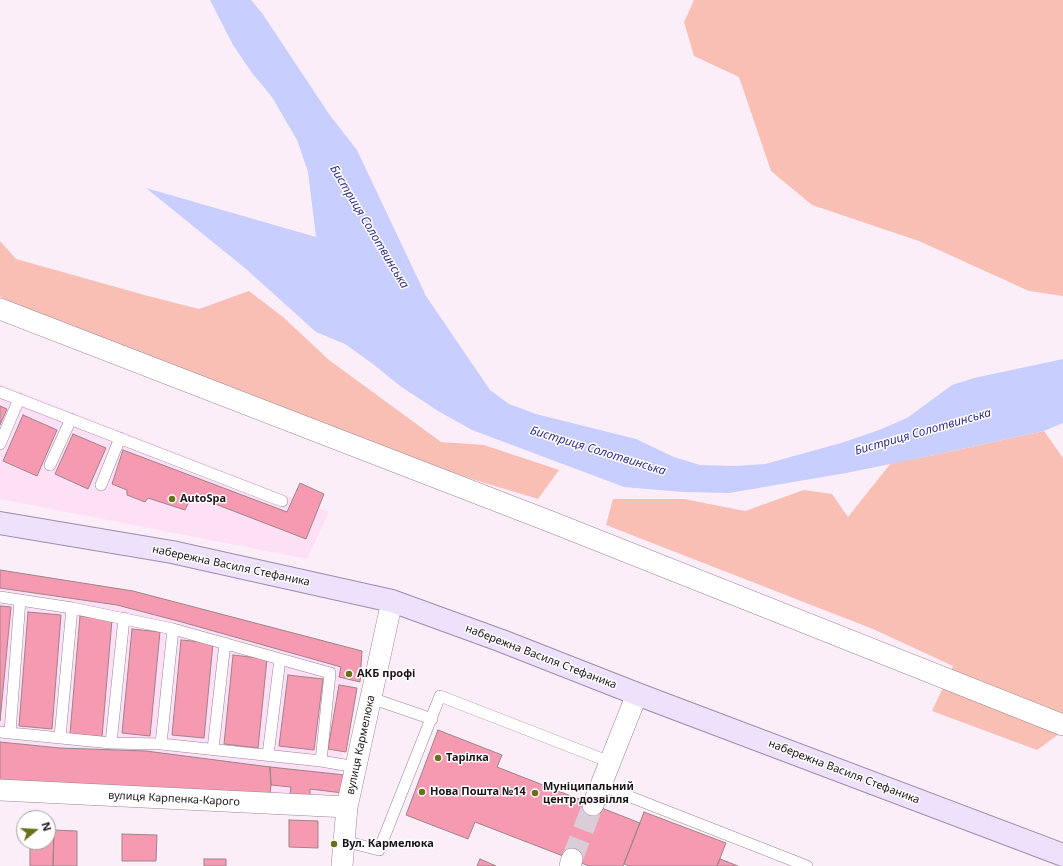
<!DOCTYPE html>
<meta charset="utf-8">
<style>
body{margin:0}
#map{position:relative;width:1063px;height:866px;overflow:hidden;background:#fceef8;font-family:"Noto Sans",sans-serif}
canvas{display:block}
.north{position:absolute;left:16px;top:810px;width:40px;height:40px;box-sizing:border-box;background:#fff;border:1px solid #a4a1a3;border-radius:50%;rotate:72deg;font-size:11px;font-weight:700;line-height:16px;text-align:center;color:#1c141a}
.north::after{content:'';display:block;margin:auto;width:14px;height:18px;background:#687119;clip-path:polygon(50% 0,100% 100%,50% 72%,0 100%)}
</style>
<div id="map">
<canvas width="1063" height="866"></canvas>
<div class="north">N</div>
</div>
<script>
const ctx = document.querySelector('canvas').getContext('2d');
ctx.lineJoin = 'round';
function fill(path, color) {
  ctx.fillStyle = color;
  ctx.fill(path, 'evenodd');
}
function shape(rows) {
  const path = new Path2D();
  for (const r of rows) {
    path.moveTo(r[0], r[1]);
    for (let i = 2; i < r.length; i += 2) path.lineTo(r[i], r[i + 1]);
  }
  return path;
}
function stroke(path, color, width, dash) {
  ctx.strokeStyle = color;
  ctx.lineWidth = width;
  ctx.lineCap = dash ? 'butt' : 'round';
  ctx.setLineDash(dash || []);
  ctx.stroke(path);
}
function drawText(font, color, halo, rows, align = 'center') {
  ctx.font = font + ' "Noto Sans",sans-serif';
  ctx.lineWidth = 3;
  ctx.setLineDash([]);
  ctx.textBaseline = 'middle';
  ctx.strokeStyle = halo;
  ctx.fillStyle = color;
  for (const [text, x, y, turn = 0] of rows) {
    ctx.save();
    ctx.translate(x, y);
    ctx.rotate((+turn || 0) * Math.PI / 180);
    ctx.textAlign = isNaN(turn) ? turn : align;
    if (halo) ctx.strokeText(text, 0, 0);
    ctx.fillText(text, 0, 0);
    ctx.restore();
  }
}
const built = shape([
 [0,384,329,512,307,559,0,499],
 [0,570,358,650,336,797,0,782]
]);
const green = shape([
 [694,0,1063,0,1063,296,1029,291,919,241,812,205,771,171,739,77,694,56,684,22],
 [0,241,16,259,148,296,199,309,249,291,283,317,329,360,441,442,484,445,559,470,538,499,475,480,378,448,222,391,0,297],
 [1044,431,1063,458,1063,731,1037,750,932,711,953,666,873,629,606,525,613,499,684,499,745,511,804,490,832,494,848,517,891,463,925,457]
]);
const water = shape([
 [210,0,251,0,262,13,329,114,357,150,426,296,490,390,509,404,536,414,636,439,674,457,700,465,734,466,765,464,841,443,879,430,907,418,952,385,974,378,1063,359,1063,423,1044,431,925,457,846,473,729,493,683,492,624,487,472,430,438,411,400,386,373,364,345,344,316,332,246,269,146,188,316,237,308,172,297,140,272,97,252,73,233,45]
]);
const building = shape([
 [0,406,7,409,0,425,0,406],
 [23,415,57,430,37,476,3,461,23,415],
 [73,434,106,448,88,489,55,474,73,434],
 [123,450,287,512,300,483,324,494,306,539,192,495,185,510,148,498,145,502,127,495,127,490,112,484,123,450],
 [0,570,133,591,362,651,360,682,339,677,341,667,178,621,117,605,0,588,0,570],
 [0,606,11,607,0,721,0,606],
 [28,612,61,615,52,729,19,726,28,612],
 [80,616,112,620,102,737,70,734,80,616],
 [132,629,160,632,150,736,122,733,132,629],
 [181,640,213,643,204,738,172,735,181,640],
 [233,655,267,659,258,748,224,744,233,655],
 [288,675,323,679,314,750,279,746,288,675],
 [339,685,357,688,346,752,328,749,339,685],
 [438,730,502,755,497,767,640,823,623,866,589,866,475,822,468,839,406,815,438,730],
 [0,742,60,748,146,751,270,767,271,785,270,794,0,780,0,742],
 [270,767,345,775,343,793,310,789,310,797,290,795,291,787,271,785,270,767],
 [644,812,726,843,717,866,629,866,624,864,644,812],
 [289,820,318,821,318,848,289,847,289,820],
 [48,830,54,830,53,866,30,866,30,842,48,842,48,830],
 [54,830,77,831,77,866,53,866,54,830],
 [122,834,157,835,156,861,122,861,122,834],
 [204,859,226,859,226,866,204,866,204,859],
 [480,859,496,866,477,866,480,859],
 [720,859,738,866,717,866,720,859]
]);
const minorTunnel = shape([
 [572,859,593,805]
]);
const service = shape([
 [0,392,282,501],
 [0,444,19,399],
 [50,465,71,419],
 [101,485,120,438],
 [0,597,72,608,173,629,330,673,321,761],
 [371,698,432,719],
 [0,732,111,743,161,744,321,761,356,767],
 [10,732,20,600],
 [60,737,72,608],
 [111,743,124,618],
 [161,744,173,629],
 [213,749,225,643],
 [268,755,280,659],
 [600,785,807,866],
 [344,841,379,850,440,696,610,762]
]);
const minor = shape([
 [0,309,554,523,1063,725],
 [0,790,347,807],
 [593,805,637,694],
 [342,866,347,807,392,601],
 [570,866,572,859]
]);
const primary = shape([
 [0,523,172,552,392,601,502,641,637,694,1063,855]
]);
const markers = [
 [172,499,4,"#687119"],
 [349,674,4,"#687119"],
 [438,758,4,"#687119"],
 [422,792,4,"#687119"],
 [535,793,4,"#687119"],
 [334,844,4,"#687119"]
];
const poiNames = [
 ["AutoSpa",180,499],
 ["АКБ профі",357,674],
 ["Тарілка",446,758],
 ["Муніципальний",543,787],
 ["центр дозвілля",543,800],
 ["Нова Пошта №14",430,792],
 ["Вул. Кармелюка",342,844]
];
const streetNames = [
 ["набережна Василя Стефаника",231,566,12],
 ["набережна Василя Стефаника",541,657,21],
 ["вулиця Кармелюка",361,745,-78],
 ["набережна Василя Стефаника",844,772,21],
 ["вулиця Карпенка-Карого",174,799,3]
];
const waterNames = [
 ["Бистриця Солотвинська",369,227,59],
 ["Бистриця Солотвинська",923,432,-16],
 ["Бистриця Солотвинська",598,451,17]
];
fill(built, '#fee0f6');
fill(green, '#f9bfb4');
fill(water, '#c8cefe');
fill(building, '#f59ab1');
stroke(building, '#9e8389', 1);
stroke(minorTunnel, '#dacdd7', 21, [21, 10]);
stroke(service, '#9a8595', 12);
stroke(minor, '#9a8595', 22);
stroke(primary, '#9d8caa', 24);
stroke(service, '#fff', 11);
stroke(minor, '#fff', 21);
stroke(primary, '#eee1fb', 22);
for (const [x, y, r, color] of markers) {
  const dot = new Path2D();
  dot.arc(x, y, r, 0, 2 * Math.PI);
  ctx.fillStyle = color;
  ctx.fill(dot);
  stroke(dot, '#fff', 1.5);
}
drawText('bold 11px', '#1c141a', '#fff', poiNames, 'left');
drawText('11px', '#1c141a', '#fff', streetNames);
drawText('italic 12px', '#342f86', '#fff', waterNames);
</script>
